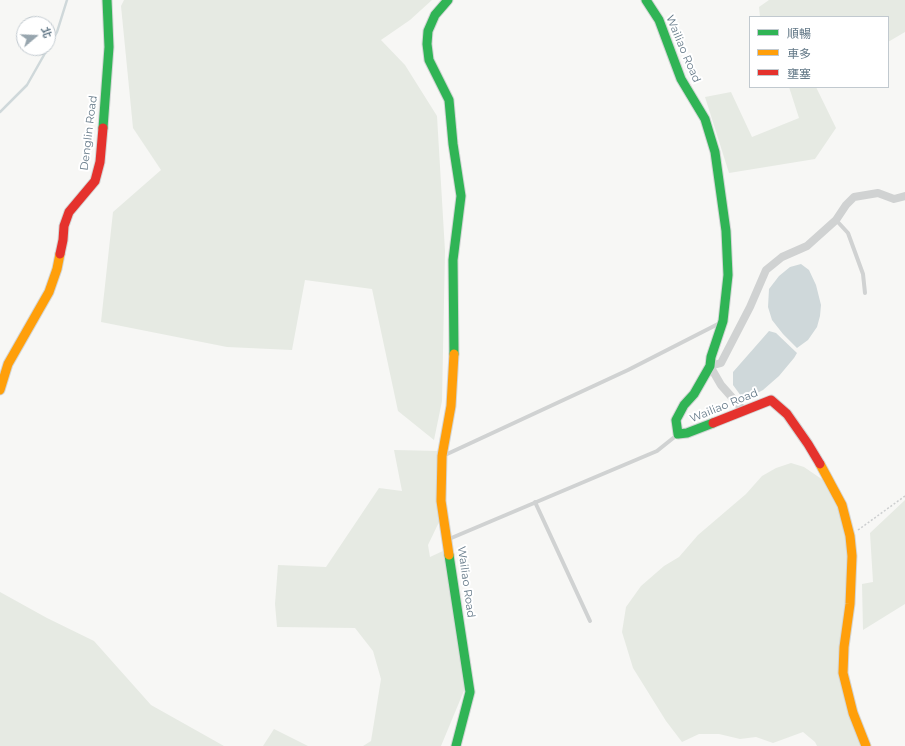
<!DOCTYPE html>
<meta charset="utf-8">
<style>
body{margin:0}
#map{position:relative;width:905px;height:746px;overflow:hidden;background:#f7f7f5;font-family:Montserrat,"Noto Sans TC",sans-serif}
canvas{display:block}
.legend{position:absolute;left:749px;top:16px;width:140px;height:72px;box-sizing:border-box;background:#fff;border:1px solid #c1c9cf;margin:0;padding:5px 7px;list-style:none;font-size:12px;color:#647988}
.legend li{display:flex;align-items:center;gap:8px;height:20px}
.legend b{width:20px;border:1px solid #c1c9cf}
.north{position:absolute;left:16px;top:16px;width:40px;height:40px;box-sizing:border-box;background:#fff;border:1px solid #c1c9cf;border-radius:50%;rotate:71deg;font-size:11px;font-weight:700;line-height:16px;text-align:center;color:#647988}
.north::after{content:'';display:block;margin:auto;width:14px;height:18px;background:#97a5ae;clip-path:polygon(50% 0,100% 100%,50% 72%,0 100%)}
</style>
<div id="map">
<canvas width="905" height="746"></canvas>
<ul class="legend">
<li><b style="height:5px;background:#30b455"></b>順暢</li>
<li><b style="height:5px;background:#ff9f0a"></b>車多</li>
<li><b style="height:5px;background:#e5322d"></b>壅塞</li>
</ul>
<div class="north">北</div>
</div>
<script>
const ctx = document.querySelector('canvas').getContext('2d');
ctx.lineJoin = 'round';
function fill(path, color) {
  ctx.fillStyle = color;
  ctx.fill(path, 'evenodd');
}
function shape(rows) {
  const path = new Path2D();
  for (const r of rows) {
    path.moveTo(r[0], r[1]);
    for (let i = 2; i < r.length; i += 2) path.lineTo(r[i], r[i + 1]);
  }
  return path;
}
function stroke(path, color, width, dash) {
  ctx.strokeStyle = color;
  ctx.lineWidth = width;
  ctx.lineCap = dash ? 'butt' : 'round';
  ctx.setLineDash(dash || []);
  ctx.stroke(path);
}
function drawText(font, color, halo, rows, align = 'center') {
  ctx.font = font + ' Montserrat,sans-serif';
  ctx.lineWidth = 4;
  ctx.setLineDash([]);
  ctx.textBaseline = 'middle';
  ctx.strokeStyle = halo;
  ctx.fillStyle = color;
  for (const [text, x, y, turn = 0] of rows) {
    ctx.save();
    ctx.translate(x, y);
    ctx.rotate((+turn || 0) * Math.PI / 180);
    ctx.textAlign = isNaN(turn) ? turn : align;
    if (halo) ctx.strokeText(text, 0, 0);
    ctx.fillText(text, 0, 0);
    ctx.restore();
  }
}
const green = shape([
 [124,0,432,0,410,20,381,40,405,65,437,116,445,251,442,401,434,440,398,411,372,289,305,280,292,350,227,347,101,322,113,212,161,170,133,128,121,6],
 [769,0,905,0,905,32,888,42,888,17,760,17,759,7],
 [789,87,816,87,836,128,815,159,729,173,705,97,731,92,752,137,799,118],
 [394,450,440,451,439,522,428,545,430,557,445,550,468,681,441,746,363,746,371,741,381,679,373,651,355,628,277,627,275,604,278,565,326,567,379,488,402,491],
 [791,463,804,467,826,482,841,514,849,552,841,655,864,746,817,746,815,742,803,732,773,743,756,737,740,739,719,734,699,734,682,742,666,721,633,668,622,632,626,607,641,586,664,566,679,557,698,535,746,494,762,476,776,468],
 [905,500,905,604,863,630,862,584,873,582,870,533],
 [0,592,47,618,94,641,151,705,224,746,0,746],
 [274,729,308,746,263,746]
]);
const water = shape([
 [801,264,809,270,816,285,821,305,820,316,817,327,808,340,797,348,783,334,772,320,768,307,769,289,779,276,790,267],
 [769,331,776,333,797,353,794,358,779,376,763,390,748,398,741,396,733,385,733,372]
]);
const stream = shape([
 [48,48,57,32,67,0],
 [0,112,27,85,48,48]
]);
const path = shape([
 [858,530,905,496]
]);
const lane = shape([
 [836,220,848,233,863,274,865,293],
 [445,455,628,370,720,323],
 [535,502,590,621],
 [449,539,657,451,677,435]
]);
const street = shape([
 [744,411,721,385,710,366,721,363,750,307,766,270,782,257,807,246,836,220,846,205,854,197,878,193,894,199,905,196]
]);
const fast = shape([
 [448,0,435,15,428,31,427,44,429,60,449,100,453,144,461,196,453,260,454,354],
 [646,0,659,20,681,79,705,119,715,152,726,231,728,275,723,321,711,357,710,366,694,394,684,405,676,420,678,434,687,433,713,423],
 [103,128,109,47,107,0],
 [449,555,470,692,456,746]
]);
const slow = shape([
 [0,390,8,364,49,292,57,269,60,254],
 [820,464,842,505,850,536,852,556,850,604,844,647,843,673,853,713,866,746],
 [449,555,441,501,442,456,451,406,454,354]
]);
const jam = shape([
 [60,254,63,240,64,226,69,212,95,181,100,162,103,128],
 [713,423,771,400,787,414,808,444,820,464]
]);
const streetNames = [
 ["Wailiao Road",683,49,67],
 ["Denglin Road",89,133,-83],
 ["Wailiao Road",724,406,-22],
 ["Wailiao Road",466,582,82]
];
fill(green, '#e6eae3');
fill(water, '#cfd8da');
stroke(stream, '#cfd8da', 2.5);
stroke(fast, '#d3d5d5', 11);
stroke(slow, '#d3d5d5', 11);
stroke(jam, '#d3d5d5', 11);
stroke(path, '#cccecf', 1.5, [2, 2]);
stroke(lane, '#d0d2d2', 4);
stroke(street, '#d0d2d2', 8);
stroke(fast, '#30b455', 9);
stroke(slow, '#ff9f0a', 9);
stroke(jam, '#e5322d', 9);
drawText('11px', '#647988', '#fff', streetNames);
</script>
